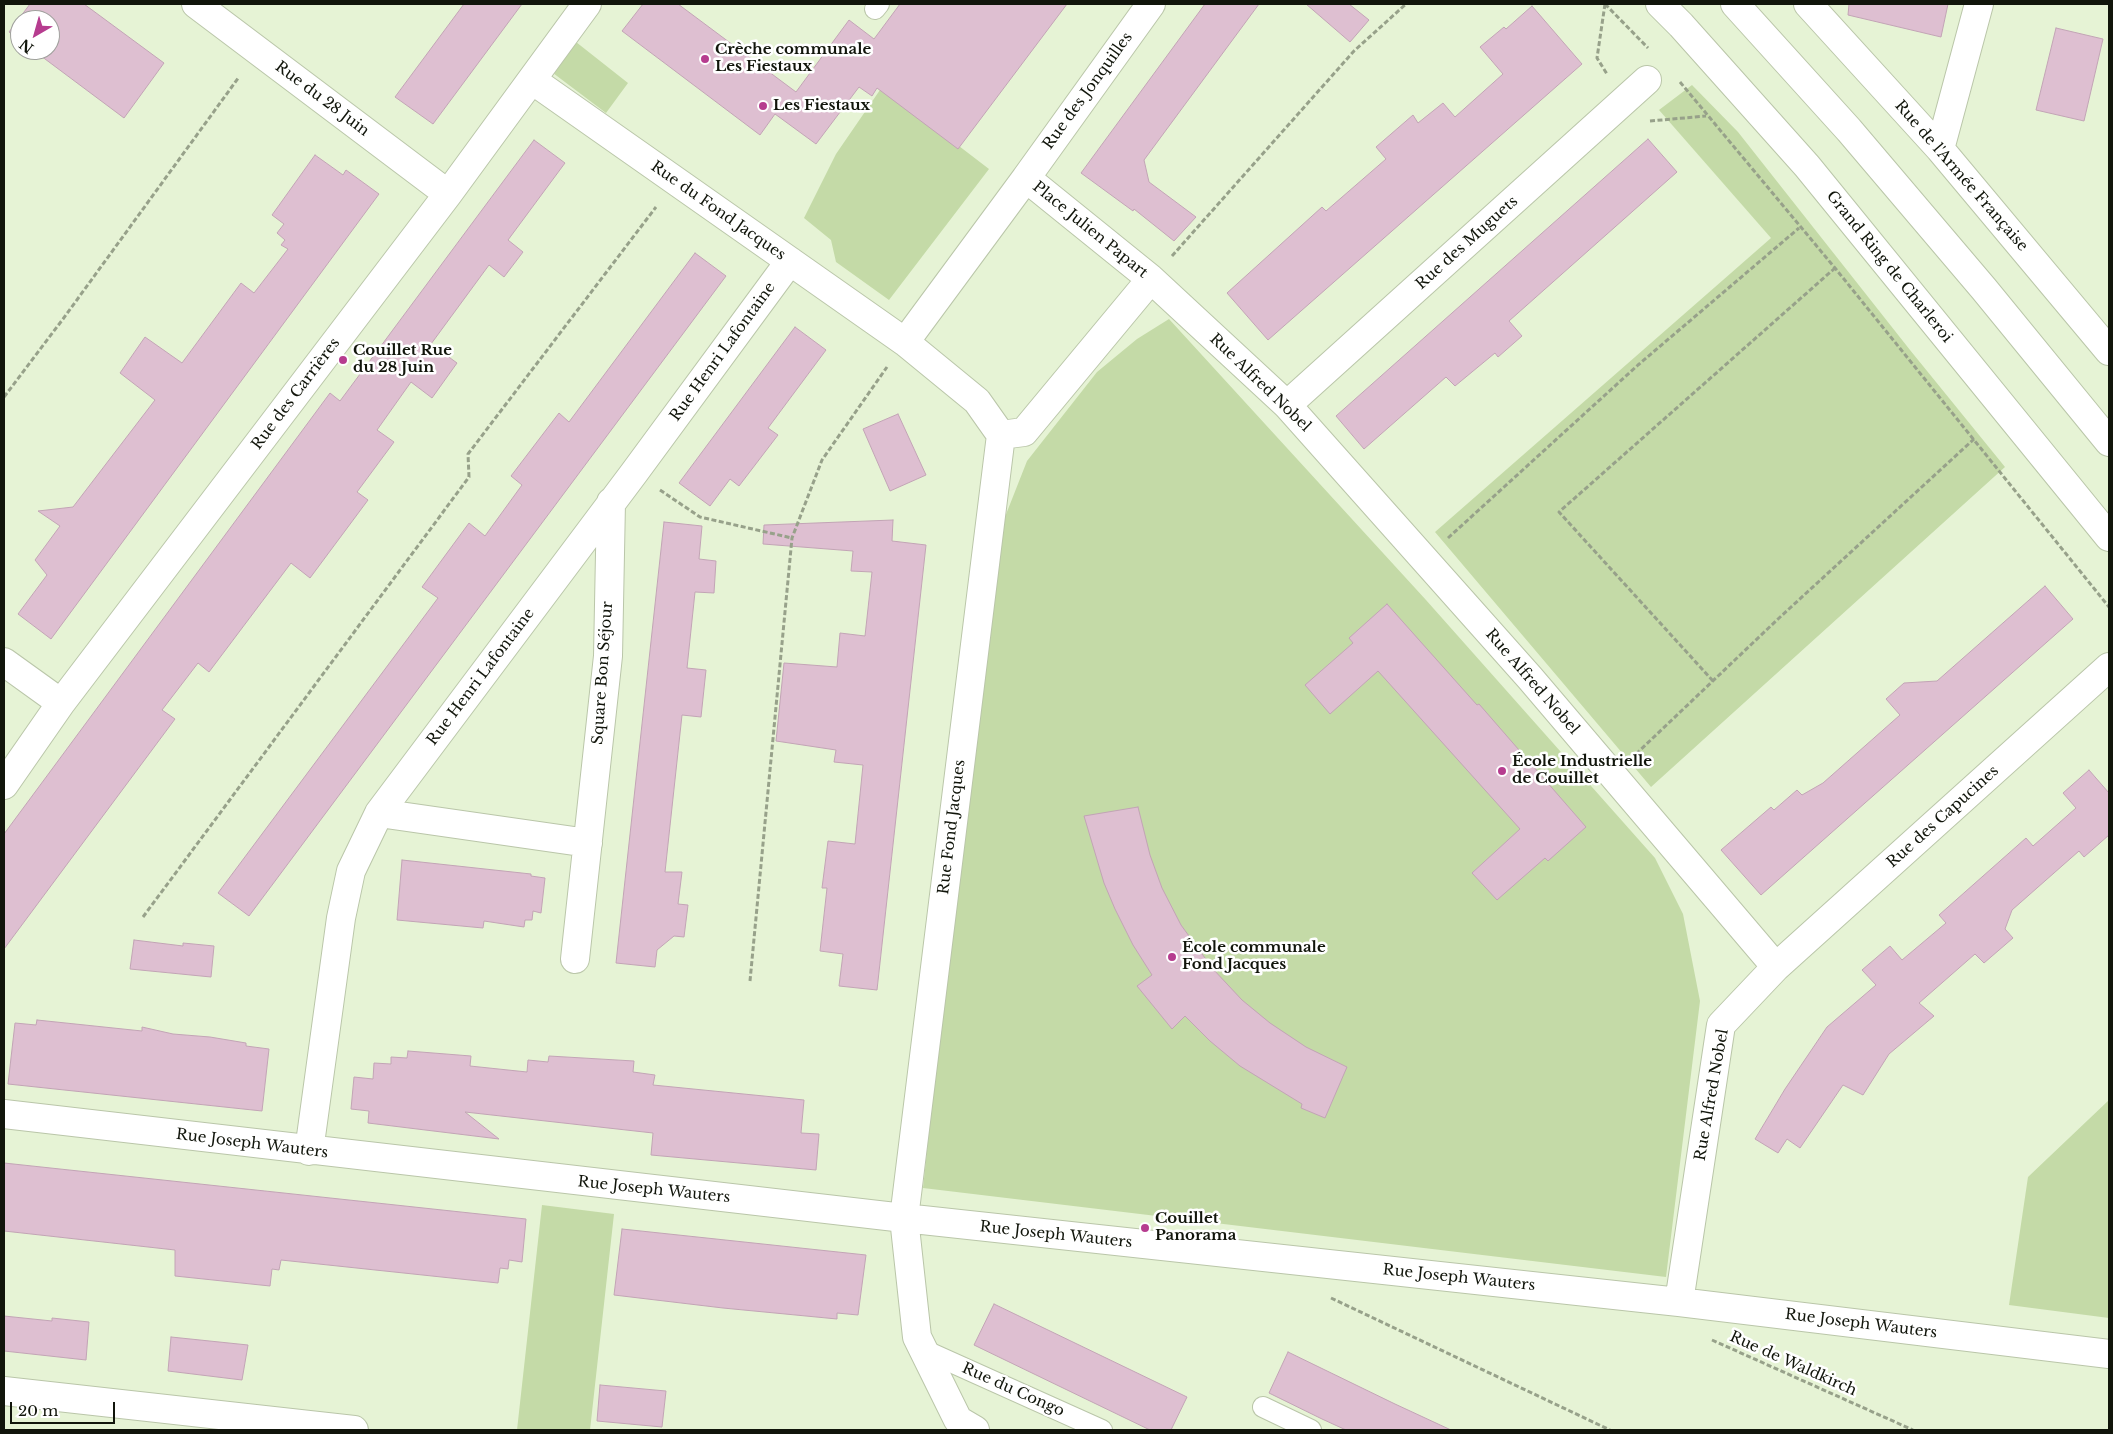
<!DOCTYPE html>
<meta charset="utf-8">
<style>
body{margin:0}
#map{position:relative;width:2113px;height:1434px;overflow:hidden;background:#e6f3d5;font-family:"Libre Baskerville",serif}
canvas{display:block}
.frame{position:absolute;inset:0;border:5px solid #11150b;pointer-events:none}
.north{position:absolute;left:10px;top:10px;width:50px;height:50px;box-sizing:border-box;background:#fff;border:1px solid #a0a19d;border-radius:50%;rotate:218deg;font-size:14px;font-weight:700;line-height:20px;text-align:center;color:#11150b}
.north::after{content:'';display:block;margin:auto;width:18px;height:22px;background:#b63c8f;clip-path:polygon(50% 0,100% 100%,50% 72%,0 100%)}
.scale{position:absolute;left:10px;top:1402px;width:105px;height:22px;box-sizing:border-box;border:2px solid #11150b;border-top:0;padding-left:6px;font-size:15px;line-height:18px;white-space:nowrap;color:#11150b;-webkit-text-stroke:4px #fff;paint-order:stroke}
</style>
<div id="map">
<canvas width="2113" height="1434"></canvas>
<div class="frame"></div>
<div class="north">N</div>
<div class="scale">20 m</div>
</div>
<script>
const ctx = document.querySelector('canvas').getContext('2d');
ctx.lineJoin = 'round';
function fill(path, color) {
  ctx.fillStyle = color;
  ctx.fill(path, 'evenodd');
}
function shape(rows) {
  const path = new Path2D();
  for (const r of rows) {
    path.moveTo(r[0], r[1]);
    for (let i = 2; i < r.length; i += 2) path.lineTo(r[i], r[i + 1]);
  }
  return path;
}
function stroke(path, color, width, dash) {
  ctx.strokeStyle = color;
  ctx.lineWidth = width;
  ctx.lineCap = dash ? 'butt' : 'round';
  ctx.setLineDash(dash || []);
  ctx.stroke(path);
}
function drawText(font, color, halo, rows, align = 'center') {
  ctx.font = font + ' "Libre Baskerville",serif';
  ctx.lineWidth = 5;
  ctx.setLineDash([]);
  ctx.textBaseline = 'middle';
  ctx.strokeStyle = halo;
  ctx.fillStyle = color;
  for (const [text, x, y, turn = 0] of rows) {
    ctx.save();
    ctx.translate(x, y);
    ctx.rotate((+turn || 0) * Math.PI / 180);
    ctx.textAlign = isNaN(turn) ? turn : align;
    if (halo) ctx.strokeText(text, 0, 0);
    ctx.fillText(text, 0, 0);
    ctx.restore();
  }
}
const green = shape([
 [576,42,628,83,606,113,553,73],
 [1692,85,1738,132,1910,350,2005,467,1651,787,1435,532,1771,238,1659,110],
 [882,87,989,169,889,300,836,262,831,240,804,218,836,154],
 [1169,319,1426,600,1655,858,1683,914,1700,1001,1666,1277,923,1188,950,938,1003,522,1027,461,1097,372,1137,339],
 [2109,1100,2109,1318,2009,1305,2028,1177],
 [542,1205,614,1214,590,1430,517,1430]
]);
const building = shape([
 [30,4,84,4,164,63,124,118,33,50,50,50,50,20,20,20,20,40,9,32,30,4],
 [464,4,522,4,433,124,395,97,464,4],
 [643,4,678,4,796,92,849,20,874,39,900,4,1067,4,958,149,877,88,872,96,859,87,816,144,775,114,760,135,622,31,643,4],
 [1205,4,1259,4,1144,160,1149,182,1196,217,1174,241,1134,209,1133,211,1081,173,1205,4],
 [1306,4,1349,4,1369,20,1350,42,1306,4],
 [1849,4,1948,4,1941,37,1848,15,1849,4],
 [1532,6,1582,64,1268,340,1227,293,1322,207,1326,211,1386,159,1376,147,1413,115,1418,123,1443,103,1455,117,1503,74,1480,47,1504,27,1506,29,1532,6],
 [2056,28,2103,39,2084,121,2036,110,2056,28],
 [1648,139,1677,172,1509,321,1522,336,1498,357,1495,353,1455,386,1446,377,1364,449,1336,416,1648,139],
 [534,140,565,163,508,240,523,252,504,277,489,265,431,344,457,363,432,398,411,382,377,430,394,442,357,492,368,500,310,578,291,563,209,672,198,663,162,710,175,719,4,949,4,834,330,393,340,401,534,140],
 [315,155,343,175,346,170,379,194,51,639,18,614,47,575,35,560,60,526,38,511,73,507,155,400,120,373,145,337,182,363,241,283,254,293,288,249,281,245,285,240,277,233,284,224,272,215,315,155],
 [695,253,726,276,249,916,218,893,438,598,422,587,469,523,485,536,522,485,511,476,559,413,569,422,695,253],
 [795,327,826,350,768,428,778,435,739,486,730,479,710,506,679,483,795,327],
 [898,414,926,475,890,491,863,429,898,414],
 [893,520,892,541,926,545,877,990,839,986,843,954,820,951,827,888,822,888,828,841,855,844,863,765,834,762,836,750,776,741,784,663,837,667,840,633,865,636,872,572,851,571,853,551,763,544,764,525,893,520],
 [664,522,702,526,699,559,716,561,714,593,695,592,687,668,706,670,701,717,682,715,665,872,682,872,678,904,688,905,684,937,674,936,657,950,655,967,616,963,664,522],
 [2045,586,2073,619,1761,895,1721,850,1771,807,1774,810,1797,790,1802,795,1823,783,1900,715,1886,699,1904,683,1937,681,2045,586],
 [1387,604,1477,705,1479,704,1586,827,1548,861,1545,858,1497,900,1472,873,1520,829,1378,671,1330,714,1305,685,1353,643,1349,638,1387,604],
 [2089,770,2109,793,2109,835,2084,857,2079,851,2012,910,2005,929,2013,938,1984,963,1975,954,1919,1003,1934,1016,1889,1054,1863,1095,1843,1085,1800,1148,1787,1139,1778,1153,1755,1139,1785,1089,1827,1027,1876,985,1862,970,1890,946,1902,960,1946,923,1939,915,2026,838,2033,846,2076,808,2063,793,2089,770],
 [1138,807,1150,855,1162,888,1181,925,1213,969,1242,1000,1270,1023,1306,1047,1347,1067,1325,1118,1301,1108,1302,1104,1240,1066,1210,1041,1185,1016,1172,1029,1137,986,1152,975,1133,945,1115,909,1104,883,1084,816,1138,807],
 [402,860,531,874,531,876,545,878,541,913,533,911,532,920,525,920,524,927,484,921,483,928,397,920,402,860],
 [134,940,183,946,183,943,214,946,211,977,130,969,134,940],
 [37,1020,142,1031,142,1027,173,1034,210,1037,246,1043,246,1046,269,1049,262,1111,8,1084,15,1023,36,1025,37,1020],
 [408,1051,471,1056,470,1066,527,1072,528,1060,548,1062,549,1056,634,1061,633,1072,655,1075,653,1085,804,1100,801,1133,819,1134,816,1170,651,1155,653,1133,465,1112,499,1139,368,1123,369,1111,351,1109,354,1077,373,1079,374,1063,391,1064,391,1057,407,1058,408,1051],
 [4,1163,526,1219,522,1262,509,1260,508,1269,500,1268,498,1283,281,1260,279,1270,272,1269,270,1286,175,1276,175,1250,4,1231,4,1163],
 [622,1229,866,1255,858,1315,837,1313,837,1319,723,1308,614,1295,622,1229],
 [994,1304,1187,1397,1171,1430,1150,1430,974,1345,994,1304],
 [4,1316,52,1321,52,1318,89,1322,86,1360,4,1351,4,1316],
 [171,1337,248,1345,242,1380,168,1371,171,1337],
 [1288,1352,1395,1404,1451,1430,1346,1430,1322,1419,1269,1393,1288,1352],
 [600,1385,666,1391,662,1427,597,1421,600,1385]
]);
const path = shape([
 [1605,4,1648,48],
 [1605,4,1597,58,1607,74],
 [1680,82,1835,268,2109,607],
 [1650,121,1706,116],
 [1172,256,1354,51,1406,4],
 [4,397,63,319,239,77],
 [660,490,700,517,792,538],
 [1448,538,1638,365,1799,228],
 [1713,681,1559,512,1835,268],
 [1636,754,1778,619,1974,439],
 [143,917,469,477,468,454,656,207],
 [750,981,792,538,822,460,887,367],
 [1331,1298,1610,1430],
 [1712,1340,1913,1430]
]);
const lane = shape([
 [875,9,879,4],
 [924,1350,1102,1430],
 [1263,1407,1311,1430]
]);
const street = shape([
 [196,4,448,194],
 [1808,4,1940,149,2109,351],
 [532,80,905,342,977,401,1001,435,1024,432,1151,279,1026,178,905,342],
 [1940,149,1979,4],
 [1026,178,1151,4],
 [1151,279,1287,405,1530,678,1776,967],
 [1287,405,1647,80],
 [4,662,61,703],
 [4,785,61,703,448,194,587,4],
 [379,813,588,843],
 [575,959,608,656,611,502],
 [4,1114,904,1218,1679,1302,2109,1354],
 [309,1151,341,918,351,871,379,813,634,473,790,261],
 [1679,1302,1721,1025,1776,967,2109,667],
 [4,1391,354,1430],
 [975,1430,958,1420,917,1337,904,1218,1001,435]
]);
const highway = shape([
 [1660,4,1681,25,1807,166,2109,537],
 [1735,4,1849,130,1984,289,2109,442]
]);
const markers = [
 [705,59,5,"#b63c8f"],
 [763,106,5,"#b63c8f"],
 [343,360,5,"#b63c8f"],
 [1502,771,5,"#b63c8f"],
 [1172,957,5,"#b63c8f"],
 [1145,1228,5,"#b63c8f"]
];
const poiNames = [
 ["Crèche communale",715,50],
 ["Les Fiestaux",715,67],
 ["Les Fiestaux",773,106],
 ["Couillet Rue",353,351],
 ["du 28 Juin",353,368],
 ["École Industrielle",1512,762],
 ["de Couillet",1512,779],
 ["École communale",1182,948],
 ["Fond Jacques",1182,965],
 ["Couillet",1155,1219],
 ["Panorama",1155,1236]
];
const streetNames = [
 ["Rue des Jonquilles",1088,91,-54],
 ["Rue du 28 Juin",322,99,37],
 ["Rue de l'Armée Française",1961,176,49],
 ["Rue du Fond Jacques",718,211,35],
 ["Place Julien Papart",1090,230,39],
 ["Rue des Muguets",1467,243,-42],
 ["Grand Ring de Charleroi",1889,267,51],
 ["Rue Henri Lafontaine",723,352,-54],
 ["Rue Alfred Nobel",1260,383,44],
 ["Rue des Carrières",296,394,-53],
 ["Square Bon Séjour",603,673,-86],
 ["Rue Henri Lafontaine",481,677,-53],
 ["Rue Alfred Nobel",1532,682,49],
 ["Rue des Capucines",1943,817,-42],
 ["Rue Fond Jacques",952,827,-83],
 ["Rue Alfred Nobel",1712,1095,-80],
 ["Rue Joseph Wauters",252,1144,7],
 ["Rue Joseph Wauters",654,1190,6],
 ["Rue Joseph Wauters",1056,1235,6],
 ["Rue Joseph Wauters",1459,1278,6],
 ["Rue Joseph Wauters",1861,1324,7],
 ["Rue de Waldkirch",1793,1364,24],
 ["Rue du Congo",1013,1390,24]
];
fill(green, '#c4daa7');
fill(building, '#debfd1');
stroke(building, '#c2a4b5', 1);
stroke(lane, '#bac6a9', 22);
stroke(street, '#bac6a9', 30);
stroke(highway, '#bac6a9', 30);
stroke(path, '#97a18a', 3, [5, 2.5]);
stroke(lane, '#fff', 20);
stroke(street, '#fff', 28);
stroke(highway, '#fff', 28);
for (const [x, y, r, color] of markers) {
  const dot = new Path2D();
  dot.arc(x, y, r, 0, 2 * Math.PI);
  ctx.fillStyle = color;
  ctx.fill(dot);
  stroke(dot, '#fff', 2);
}
drawText('bold 15px', '#11150b', '#fff', poiNames, 'left');
drawText('15px', '#11150b', '#fff', streetNames);
</script>
